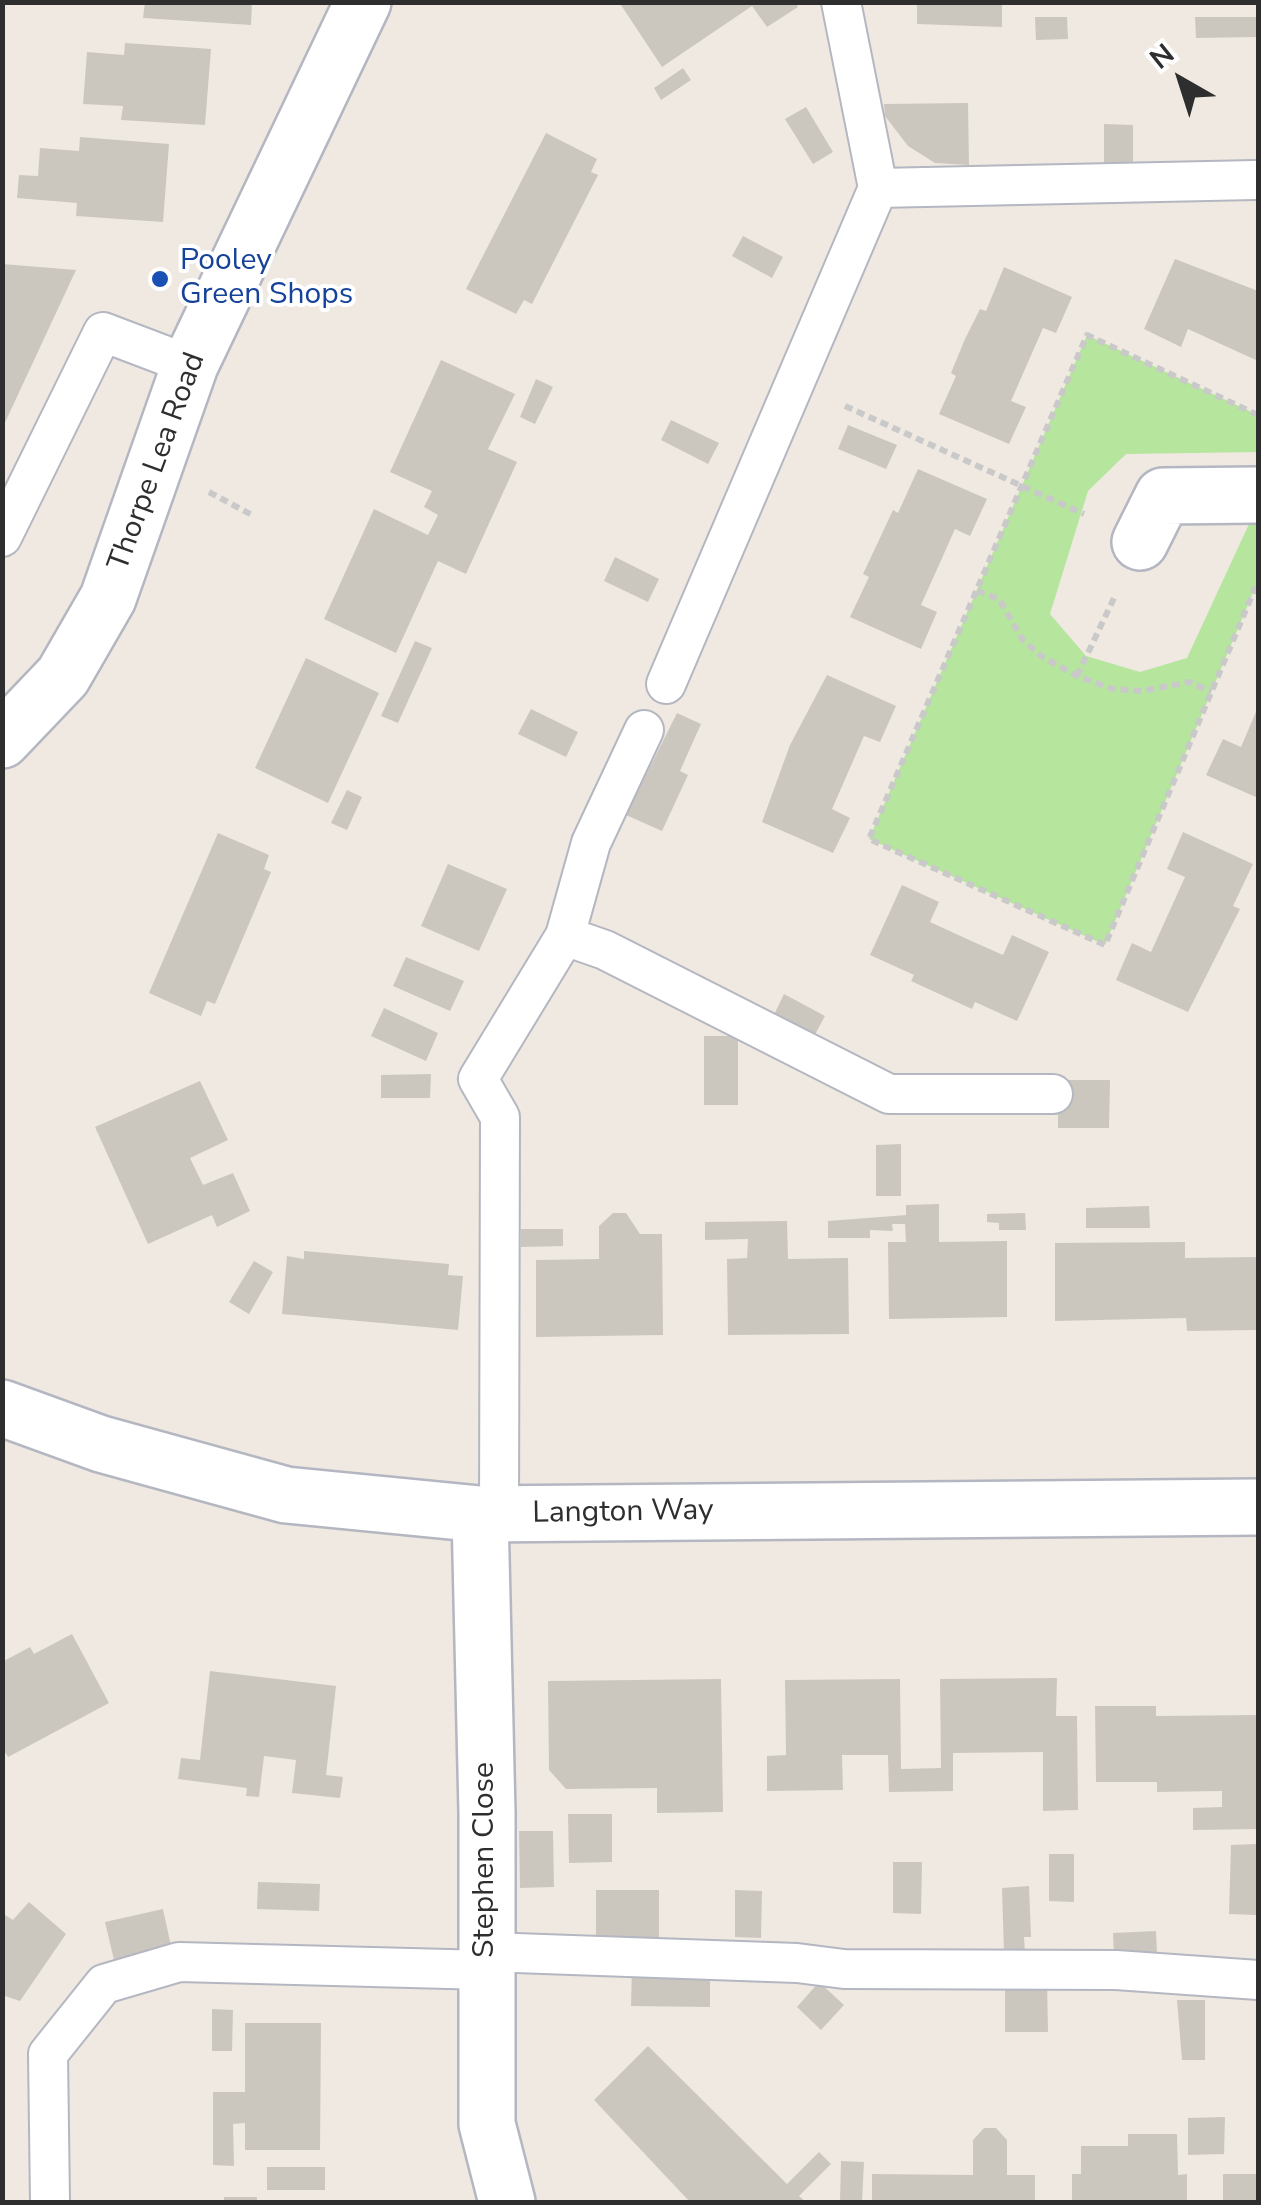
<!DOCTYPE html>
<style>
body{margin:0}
#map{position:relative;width:1261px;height:2205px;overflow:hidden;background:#efe9e1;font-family:"Nunito Sans",sans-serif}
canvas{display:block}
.frame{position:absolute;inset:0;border:5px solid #2e2e2e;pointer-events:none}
.north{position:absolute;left:1131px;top:30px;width:100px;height:100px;-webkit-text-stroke:8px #fff;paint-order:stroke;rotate:321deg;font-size:28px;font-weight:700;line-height:40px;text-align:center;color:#2e2e2e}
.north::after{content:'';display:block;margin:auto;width:35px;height:45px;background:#2e2e2e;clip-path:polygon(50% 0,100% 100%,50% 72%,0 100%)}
</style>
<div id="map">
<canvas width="1261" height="2205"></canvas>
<div class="frame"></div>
<div class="north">N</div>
</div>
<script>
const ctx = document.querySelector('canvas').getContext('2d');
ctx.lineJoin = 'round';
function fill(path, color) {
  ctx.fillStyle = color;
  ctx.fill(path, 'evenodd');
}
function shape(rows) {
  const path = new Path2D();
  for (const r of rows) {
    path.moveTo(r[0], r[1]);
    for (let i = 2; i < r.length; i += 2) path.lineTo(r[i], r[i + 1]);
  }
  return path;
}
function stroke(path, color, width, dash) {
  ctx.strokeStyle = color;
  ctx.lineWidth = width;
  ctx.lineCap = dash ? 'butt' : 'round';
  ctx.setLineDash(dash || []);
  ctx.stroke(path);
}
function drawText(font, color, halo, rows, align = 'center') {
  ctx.font = font + ' "Nunito Sans",sans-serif';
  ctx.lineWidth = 8;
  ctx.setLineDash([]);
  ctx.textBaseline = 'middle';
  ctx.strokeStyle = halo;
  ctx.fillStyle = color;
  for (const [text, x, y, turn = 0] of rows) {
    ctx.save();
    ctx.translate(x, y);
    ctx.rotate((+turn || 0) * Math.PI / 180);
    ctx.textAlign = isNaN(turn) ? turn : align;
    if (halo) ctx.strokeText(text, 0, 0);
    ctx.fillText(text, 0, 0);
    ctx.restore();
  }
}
const green = shape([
 [1087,335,1258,415,1258,452,1126,454,1088,491,1050,614,1086,656,1140,672,1187,658,1249,524,1258,524,1258,581,1105,945,869,839]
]);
const building = shape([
 [145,2,252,2,251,25,143,18],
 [619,2,795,2,798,7,767,27,752,6,662,67],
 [917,2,1002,2,1002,27,917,24],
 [1035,17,1067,17,1068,39,1036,40],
 [1195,17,1257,17,1257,37,1196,38],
 [125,43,211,49,205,125,121,120,123,106,83,104,87,52,124,55],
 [683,68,691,80,661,100,654,88],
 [968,103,969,165,935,163,908,146,885,116,884,104],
 [806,107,833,152,813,164,785,119],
 [1104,124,1133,125,1133,166,1104,166],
 [546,133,597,159,591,172,598,175,532,304,524,300,516,314,466,289],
 [80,137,169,144,163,222,76,216,77,203,17,198,19,175,38,176,40,148,79,151],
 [743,236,783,257,772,278,732,256],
 [1175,259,1258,291,1258,361,1188,329,1181,347,1144,329],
 [2,264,76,270,2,429],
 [1004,267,1072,297,1056,333,1043,328,1011,401,1026,407,1009,444,939,414,956,376,951,373,965,339,980,309,986,311],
 [441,360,515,394,488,449,517,462,466,574,438,561,396,653,324,619,374,509,428,535,438,515,424,507,432,491,390,472],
 [536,379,553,387,535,424,520,417],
 [671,420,719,443,708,464,661,440],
 [848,425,897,445,886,469,838,449],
 [918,469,987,499,970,536,955,529,921,605,937,612,921,649,850,617,869,577,863,574,879,540,893,510,898,513],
 [615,557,659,579,648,602,604,581],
 [415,641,432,648,398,723,381,716],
 [306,658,379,693,328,803,255,768],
 [827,675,896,706,880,742,864,736,832,809,850,818,833,853,762,822,790,745],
 [1258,707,1258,798,1206,775,1223,739,1241,747],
 [531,709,578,732,566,757,518,734],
 [677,713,701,724,680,771,688,775,662,831,626,815],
 [347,790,362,797,347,830,331,823],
 [1183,832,1253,864,1233,906,1240,909,1188,1012,1116,980,1132,943,1151,952,1185,877,1167,869],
 [218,833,269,855,264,869,271,872,215,1004,207,1001,201,1016,149,993],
 [448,864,507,889,479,951,421,926],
 [902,885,939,902,930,922,967,939,1003,955,1012,935,1049,952,1017,1021,975,1002,972,1009,911,981,914,975,870,955],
 [406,957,464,981,450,1011,393,986],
 [784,994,825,1016,812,1040,772,1019],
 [384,1008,438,1033,426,1061,371,1036],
 [704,1036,738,1036,738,1105,704,1105],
 [431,1074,430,1098,381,1098,381,1075],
 [1058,1080,1110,1080,1109,1128,1058,1128],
 [200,1081,228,1140,190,1158,203,1185,233,1173,250,1211,217,1227,212,1215,148,1244,95,1127],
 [901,1144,901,1196,876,1196,876,1145],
 [939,1204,939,1242,1007,1241,1007,1317,889,1319,888,1242,906,1242,905,1224,892,1224,893,1231,870,1230,870,1238,828,1238,828,1221,906,1215,906,1205],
 [1149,1206,1150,1228,1086,1228,1086,1208],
 [613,1213,626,1213,640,1234,662,1234,663,1335,536,1337,536,1260,599,1259,599,1226],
 [1025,1213,1026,1230,999,1230,999,1223,987,1222,987,1214],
 [787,1221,788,1259,848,1258,849,1334,728,1335,727,1259,747,1258,748,1239,705,1240,705,1222],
 [521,1229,563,1229,563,1246,521,1247],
 [1185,1242,1185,1258,1258,1257,1258,1330,1187,1331,1186,1318,1055,1321,1055,1243],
 [304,1251,449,1264,448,1275,463,1276,458,1330,282,1314,287,1256,304,1259],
 [254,1261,273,1272,249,1314,229,1302],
 [72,1634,109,1703,8,1757,2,1747,2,1662,30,1647,34,1654],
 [210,1671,336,1686,326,1775,343,1777,340,1798,292,1793,296,1760,264,1756,259,1797,246,1796,247,1788,178,1779,181,1758,200,1760],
 [1057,1678,1056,1716,1077,1716,1078,1810,1043,1811,1043,1752,953,1753,953,1791,889,1792,888,1755,842,1755,843,1790,767,1791,767,1756,786,1755,785,1680,900,1679,901,1769,941,1768,940,1679],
 [721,1679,723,1812,657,1813,657,1788,566,1789,549,1770,548,1681],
 [1095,1706,1156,1706,1156,1716,1258,1715,1257,1829,1193,1830,1193,1808,1222,1807,1222,1791,1157,1792,1157,1782,1096,1782],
 [568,1814,612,1814,612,1862,569,1863],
 [519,1831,553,1831,554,1887,520,1888],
 [1256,1844,1256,1915,1229,1914,1231,1845],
 [1049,1854,1074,1854,1074,1902,1049,1901],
 [893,1862,922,1862,921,1914,893,1913],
 [258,1882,320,1884,319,1911,257,1909],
 [1029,1886,1031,1937,1024,1937,1025,1953,1004,1954,1002,1888],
 [596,1890,659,1890,659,1943,596,1943],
 [735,1890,762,1891,761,1938,735,1937],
 [29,1902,66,1934,20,2001,2,1995,2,1919,5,1915,13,1920],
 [163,1909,171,1946,114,1960,105,1922],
 [1156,1931,1157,1954,1114,1956,1113,1933],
 [632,1968,710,1968,710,2007,631,2006],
 [1005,1979,1047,1979,1048,2032,1005,2032],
 [819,1982,844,2005,821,2030,797,2007],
 [1177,2000,1205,2000,1205,2060,1182,2060],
 [212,2009,233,2010,232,2051,212,2051],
 [245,2023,321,2023,320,2150,245,2150,245,2123,233,2124,234,2166,213,2165,213,2092,245,2092],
 [648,2046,787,2184,819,2152,831,2164,799,2196,806,2202,690,2202,594,2100],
 [1225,2117,1224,2154,1188,2155,1188,2118],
 [984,2128,996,2128,1007,2140,1007,2175,1035,2175,1035,2202,872,2202,872,2174,973,2175,973,2140],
 [1128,2134,1177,2134,1178,2175,1187,2174,1187,2202,1072,2202,1072,2174,1081,2174,1081,2146,1128,2146],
 [841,2161,864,2162,862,2202,840,2202],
 [267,2167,325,2167,325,2190,267,2190],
 [1223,2174,1258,2174,1258,2202,1223,2202],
 [224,2197,257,2197,257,2202,224,2202]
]);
const path = shape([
 [845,406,1084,514],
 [1258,415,1087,335,869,839,1105,945,1258,581],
 [209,492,252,515],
 [977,591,999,599,1023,640,1041,656,1077,676,1113,689,1142,691,1190,682,1211,692],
 [1077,676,1115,596]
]);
const lane = shape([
 [878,188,1255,180],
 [2,537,103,332,190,365],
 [666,684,878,188,841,2],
 [565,936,591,843,644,730],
 [499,1515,500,1117,478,1079,565,936,605,950,889,1094,1053,1094],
 [487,1952,797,1963,844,1969,1116,1970,1258,1980],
 [50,2202,48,2054,104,1984,179,1962,487,1970]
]);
const street = shape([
 [1140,542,1163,496,1258,495],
 [2,1408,101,1444,286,1495,480,1514,1258,1507],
 [480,1514,487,1813,487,2124,507,2202]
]);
const secondary = shape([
 [2,740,63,676,108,598,190,365,363,2]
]);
const markers = [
 [160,279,10,"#1a4fb4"]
];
const transitNames = [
 ["Pooley",180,262],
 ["Green Shops",180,296]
];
const streetNames = [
 ["Thorpe Lea Road",158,462,-70],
 ["Langton Way",623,1513,-1],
 ["Stephen Close",486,1860,-90]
];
fill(green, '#b6e59e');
fill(building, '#cbc7bf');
stroke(lane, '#b4b7c1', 42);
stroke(street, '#b4b7c1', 60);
stroke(secondary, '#b4b7c1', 60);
stroke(path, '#c9c9c9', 6, [8, 5]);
stroke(lane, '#fff', 38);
stroke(street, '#fff', 55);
stroke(secondary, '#fff', 55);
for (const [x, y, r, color] of markers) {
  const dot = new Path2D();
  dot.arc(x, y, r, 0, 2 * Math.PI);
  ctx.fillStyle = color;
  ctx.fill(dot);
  stroke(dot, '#fff', 4);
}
drawText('30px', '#164399', '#fff', transitNames, 'left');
drawText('30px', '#2e2e2e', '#fff', streetNames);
</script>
